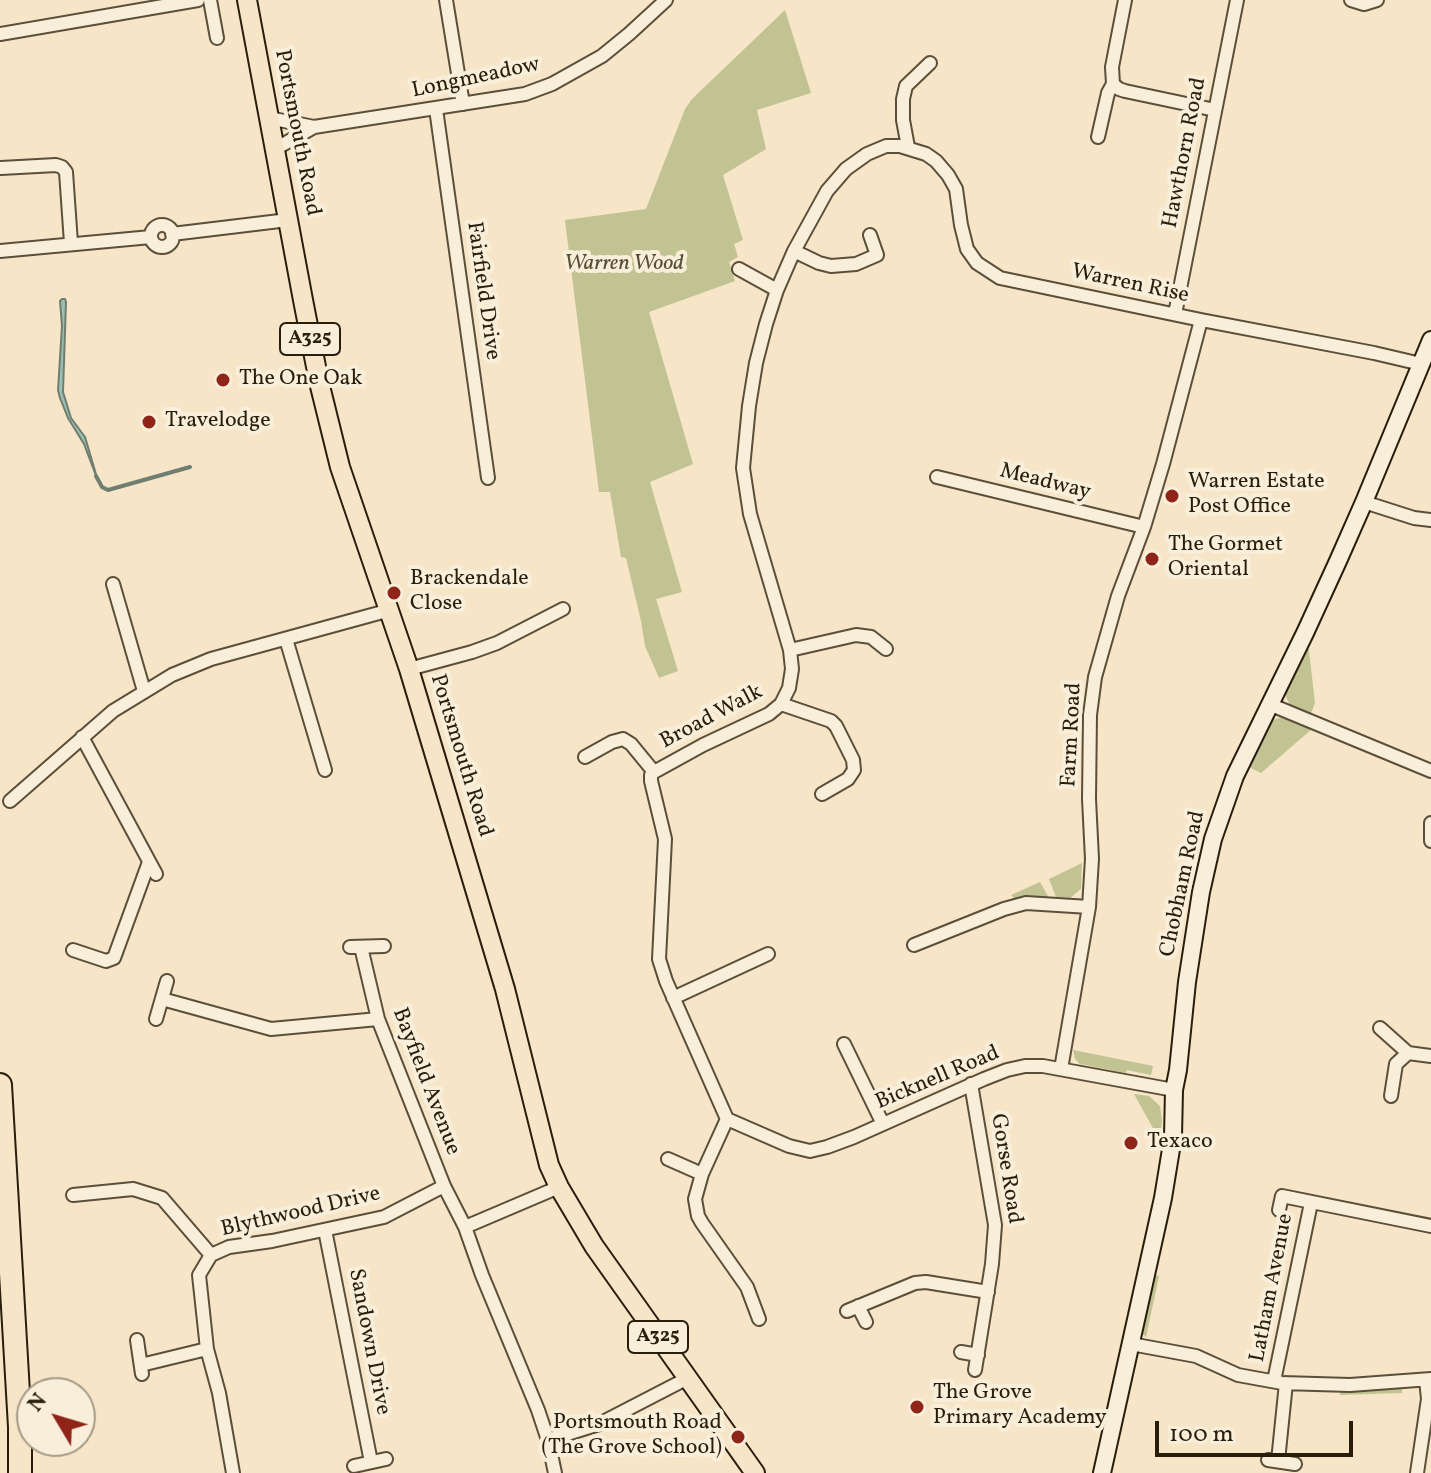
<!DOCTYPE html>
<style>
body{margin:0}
#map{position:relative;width:1431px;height:1473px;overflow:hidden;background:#f6e5c6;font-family:Vollkorn,serif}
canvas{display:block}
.north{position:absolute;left:16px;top:1377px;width:80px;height:80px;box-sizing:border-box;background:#f9eeda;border:2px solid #a69a88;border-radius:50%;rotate:308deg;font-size:22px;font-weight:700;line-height:32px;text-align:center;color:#291d0c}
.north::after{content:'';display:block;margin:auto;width:28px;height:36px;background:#8f2418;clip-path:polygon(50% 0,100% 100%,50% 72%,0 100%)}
.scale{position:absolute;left:1155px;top:1421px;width:198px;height:36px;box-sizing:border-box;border:4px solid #291d0c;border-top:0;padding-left:10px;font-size:24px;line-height:28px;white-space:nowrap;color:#291d0c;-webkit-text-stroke:6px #f9eeda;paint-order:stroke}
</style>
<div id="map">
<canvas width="1431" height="1473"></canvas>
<div class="north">N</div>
<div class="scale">100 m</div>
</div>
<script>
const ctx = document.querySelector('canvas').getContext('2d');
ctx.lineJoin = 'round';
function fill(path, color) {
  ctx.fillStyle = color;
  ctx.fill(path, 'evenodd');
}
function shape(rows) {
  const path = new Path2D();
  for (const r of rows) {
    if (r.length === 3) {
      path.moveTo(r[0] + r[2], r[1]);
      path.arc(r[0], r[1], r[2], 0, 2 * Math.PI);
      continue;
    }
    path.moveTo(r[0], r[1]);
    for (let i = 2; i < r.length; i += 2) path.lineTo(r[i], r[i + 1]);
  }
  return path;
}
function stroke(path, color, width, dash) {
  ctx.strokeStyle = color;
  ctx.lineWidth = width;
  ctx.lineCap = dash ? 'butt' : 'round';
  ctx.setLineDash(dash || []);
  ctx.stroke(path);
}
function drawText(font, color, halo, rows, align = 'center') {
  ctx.font = font + ' Vollkorn,serif';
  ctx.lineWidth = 8;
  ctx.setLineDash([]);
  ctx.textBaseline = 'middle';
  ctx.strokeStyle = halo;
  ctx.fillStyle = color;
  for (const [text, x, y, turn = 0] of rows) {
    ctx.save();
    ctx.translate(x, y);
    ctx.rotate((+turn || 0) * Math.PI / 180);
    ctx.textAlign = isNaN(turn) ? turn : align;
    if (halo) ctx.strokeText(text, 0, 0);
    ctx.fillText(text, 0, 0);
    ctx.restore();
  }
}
const green = shape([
 [785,10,811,93,757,110,766,149,723,175,743,240,734,244,738,257,729,262,735,281,649,312,693,464,650,482,682,592,656,599,678,671,659,678,645,646,641,621,626,558,621,557,610,492,599,492,565,220,646,209,685,109,692,99],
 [1308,642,1315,703,1310,716,1291,707,1284,693],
 [1281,717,1312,729,1261,773,1247,766,1270,721],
 [1082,863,1081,889,1070,898,1056,897,1049,879],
 [1040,882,1050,900,1015,899,1011,895],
 [1073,1050,1153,1066,1151,1075,1127,1070,1126,1073,1080,1064,1075,1059],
 [1134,1094,1149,1096,1160,1106,1162,1121,1159,1148,1155,1141,1154,1130],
 [1154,1275,1159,1276,1146,1337,1142,1333,1143,1327],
 [1402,1387,1402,1393,1340,1395,1340,1390]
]);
const water = shape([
 [62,299,65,299,66,302,63,392,71,418,85,437,98,481,84,444,68,418,60,398,58,390,62,326,60,301,62,299]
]);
const stream = shape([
 [96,476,102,487,108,490,190,467]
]);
const street = shape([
 [210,0,217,38],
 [446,0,463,104],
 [1351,0,1364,4,1377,0],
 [0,34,198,0],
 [1113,84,1119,89,1125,91,1215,110],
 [436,109,488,478],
 [269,118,314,127],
 [1098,137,1108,93,1113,84,1112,67,1125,0],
 [908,147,903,120,903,99,906,86,930,63],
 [275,149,314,127,525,94,552,84,602,56,629,34,666,0],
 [1,168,56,165,62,167,66,172,71,243],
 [162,236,11],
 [172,234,288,220],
 [0,251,151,237],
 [794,251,819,263,831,266,856,264,877,255,870,235],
 [739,269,777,290],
 [1175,314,1237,0],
 [937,477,1144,527],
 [1364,502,1414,518,1431,520],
 [113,584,144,691],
 [286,639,325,770],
 [790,650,856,635,871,637,886,649],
 [409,669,472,652,497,643,563,609],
 [781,704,831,721,836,726,853,760,854,770,848,779,822,794],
 [1269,704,1431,771],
 [82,737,156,874],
 [585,757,612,742,623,739,631,744,654,772],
 [654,772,703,745,769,714,781,704,789,688,792,669,790,650,750,514,743,468,749,406,756,363,766,324,777,290,794,251,827,191,846,169,867,154,886,146,900,146,926,154,936,161,948,175,956,189,961,225,967,249,977,263,1000,278,1201,320,1374,353,1421,364],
 [654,772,651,775,651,781,665,839,659,959,666,981,727,1119],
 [10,801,113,711,172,675,211,659,390,610],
 [1431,823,1431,841],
 [914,945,1004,909,1026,903,1089,907],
 [350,947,384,946],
 [361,947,378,1019,444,1186,465,1227,482,1275,538,1410,548,1440,555,1473],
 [73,950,106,961,114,958,149,862],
 [673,998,768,954],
 [162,999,271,1029,378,1019],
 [156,1019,167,981],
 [1380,1028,1408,1053,1431,1056],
 [844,1044,883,1124],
 [1061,1069,1089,907,1092,859,1089,799,1090,715,1095,677,1118,596,1144,527,1163,464,1201,320],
 [971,1084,995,1225,992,1264,975,1370],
 [1391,1096,1396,1064,1408,1053],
 [727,1119,789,1146,810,1151,827,1147,854,1137,984,1079,1007,1070,1025,1066,1043,1066,1174,1090],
 [727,1119,702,1174,695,1199,698,1216,702,1223,747,1287,759,1319],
 [668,1159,702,1174],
 [73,1195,133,1189,162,1198,211,1255],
 [1279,1210,1282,1196,1431,1226],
 [465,1227,559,1187],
 [325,1230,371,1462],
 [858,1306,866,1322],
 [847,1311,915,1283,926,1282,988,1292],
 [137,1340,142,1374],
 [1131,1344,1196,1356,1238,1375,1282,1383,1350,1385,1431,1379],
 [961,1352,978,1355],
 [141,1365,207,1349],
 [1274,1381,1311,1203],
 [548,1440,599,1424,688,1378],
 [1268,1460,1295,1464],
 [1278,1461,1286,1383],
 [354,1466,386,1459],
 [233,1473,219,1393,207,1349,199,1275,211,1255,229,1247,272,1241,384,1217,444,1186],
 [1417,1473,1428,1399,1426,1380]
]);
const secondary = shape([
 [1102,1473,1163,1198,1173,1137,1174,1090,1178,1070,1187,982,1201,892,1213,839,1235,776,1305,633,1338,561,1364,502,1431,340]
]);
const primary = shape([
 [247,0,303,300,319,382,340,467,409,669,505,989,549,1165,559,1187,594,1246,755,1473]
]);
const highway = shape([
 [0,1085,20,1427,20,1473]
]);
const markers = [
 [223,380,8,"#8f2418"],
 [149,422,8,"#8f2418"],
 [1172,496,8,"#8f2418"],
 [1152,559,8,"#8f2418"],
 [394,593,8,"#8f2418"],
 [1131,1143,8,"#8f2418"],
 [917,1407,8,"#8f2418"],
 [738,1437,8,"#8f2418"]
];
const shields = [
 [310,339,60],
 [658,1337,60]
];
const shieldNames = [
 ["A325",310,339],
 ["A325",658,1337]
];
const streetNames = [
 ["Longmeadow",476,79,-12],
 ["Portsmouth Road",296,133,79],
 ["Hawthorn Road",1186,153,-79],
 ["Warren Rise",1130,285,12],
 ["Fairfield Drive",482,291,82],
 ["Meadway",1045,483,14],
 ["Broad Walk",712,718,-28],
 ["Farm Road",1073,735,-87],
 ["Portsmouth Road",460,756,73],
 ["Chobham Road",1184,884,-78],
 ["Bicknell Road",938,1079,-23],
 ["Bayfield Avenue",425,1082,69],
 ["Gorse Road",1005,1169,81],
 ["Blythwood Drive",301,1213,-13],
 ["Latham Avenue",1273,1288,-79],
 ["Sandown Drive",368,1342,79]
];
const parkNames = [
 ["Warren Wood",624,265]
];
const poiNames = [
 ["The One Oak",239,380],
 ["Travelodge",165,422],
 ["Warren Estate",1188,483],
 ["Post Office",1188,508],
 ["The Gormet",1168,546],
 ["Oriental",1168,571],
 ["Brackendale",410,580],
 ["Close",410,605],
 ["Texaco",1147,1143],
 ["The Grove",933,1394],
 ["Primary Academy",933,1419],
 ["Portsmouth Road",722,1424,"right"],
 ["(The Grove School)",722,1449,"right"]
];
fill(green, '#c1c392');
fill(water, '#9dbfb3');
stroke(water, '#6f7e70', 2);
stroke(stream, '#6f7e70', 4);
stroke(street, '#5c4f3a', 16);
stroke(secondary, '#291d0c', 20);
stroke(primary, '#291d0c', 22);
stroke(highway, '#291d0c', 26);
stroke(street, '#f9eeda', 12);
stroke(secondary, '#f9eeda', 16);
stroke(primary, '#f6e5c6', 18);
stroke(highway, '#f6e5c6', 22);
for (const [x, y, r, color] of markers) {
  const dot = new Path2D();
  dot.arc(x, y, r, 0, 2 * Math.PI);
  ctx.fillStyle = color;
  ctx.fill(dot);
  stroke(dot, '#f9eeda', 3);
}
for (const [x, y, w] of shields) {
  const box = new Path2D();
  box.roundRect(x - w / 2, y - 16, w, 32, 6);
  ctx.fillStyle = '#f9eeda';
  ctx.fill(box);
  stroke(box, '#291d0c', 2);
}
drawText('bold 20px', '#291d0c', null, shieldNames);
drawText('22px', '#291d0c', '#f9eeda', streetNames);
drawText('italic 22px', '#574f34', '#f9eeda', parkNames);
drawText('22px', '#291d0c', '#f9eeda', poiNames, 'left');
</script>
